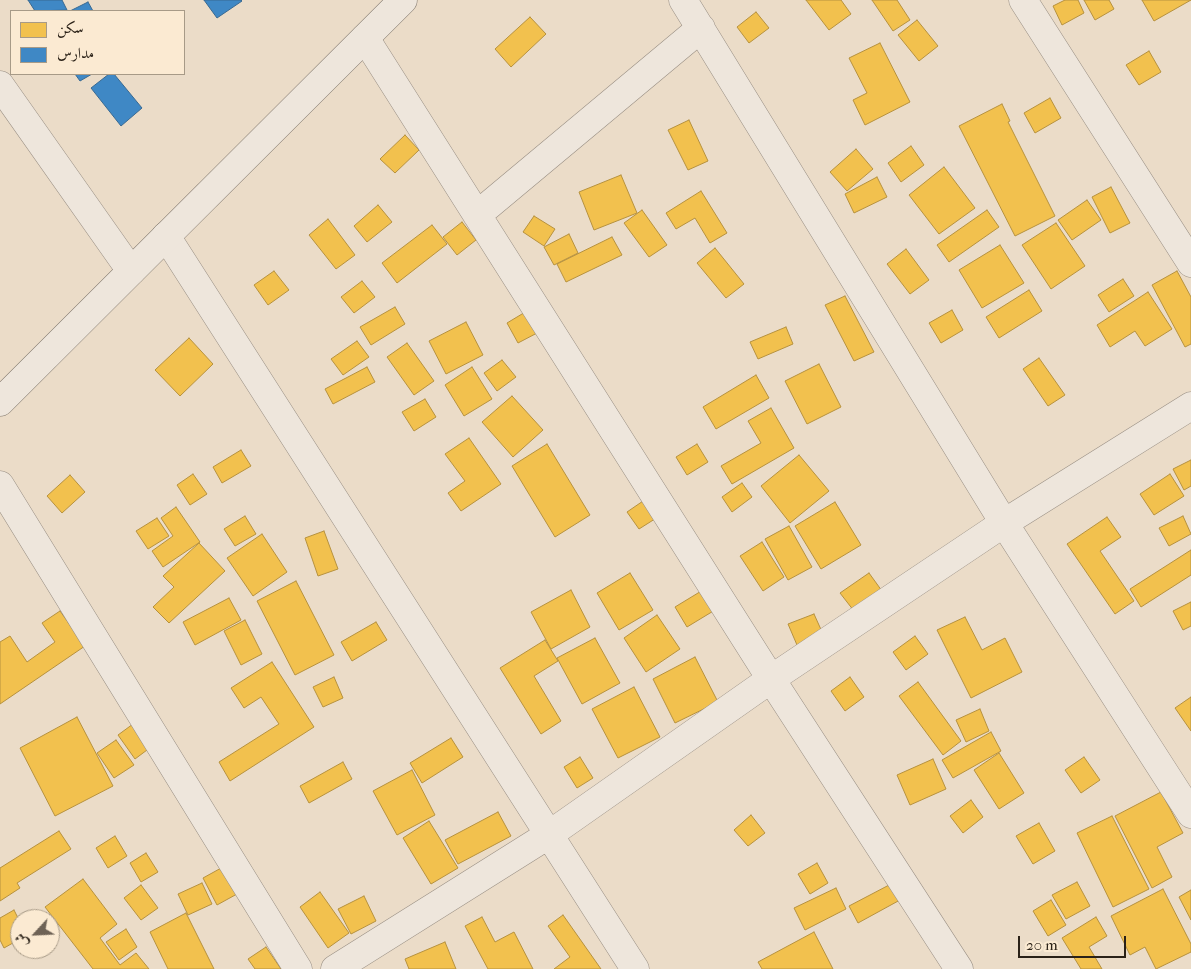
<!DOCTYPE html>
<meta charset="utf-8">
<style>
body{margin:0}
#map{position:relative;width:1191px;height:969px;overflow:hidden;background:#ebdcc8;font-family:"IM FELL French Canon",Amiri,serif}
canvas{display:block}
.legend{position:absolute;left:10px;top:10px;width:175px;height:65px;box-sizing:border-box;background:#fbead2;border:1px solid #a79a87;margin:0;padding:6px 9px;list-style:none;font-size:15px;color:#2a2117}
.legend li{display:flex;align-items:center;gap:10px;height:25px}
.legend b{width:25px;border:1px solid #a79a87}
.north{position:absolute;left:10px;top:909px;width:50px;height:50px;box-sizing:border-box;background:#fbead2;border:1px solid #a79a87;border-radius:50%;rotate:245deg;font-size:14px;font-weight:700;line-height:20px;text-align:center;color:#2a2117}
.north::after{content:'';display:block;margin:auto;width:18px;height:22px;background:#6e6255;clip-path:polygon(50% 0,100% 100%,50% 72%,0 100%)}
.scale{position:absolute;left:1018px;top:936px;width:108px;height:22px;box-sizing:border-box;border:2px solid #2a2117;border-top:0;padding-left:6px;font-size:15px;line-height:18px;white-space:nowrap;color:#2a2117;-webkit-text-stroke:4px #fbead2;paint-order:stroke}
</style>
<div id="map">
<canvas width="1191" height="969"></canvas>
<ul class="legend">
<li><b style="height:14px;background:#f2c14e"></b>سكن</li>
<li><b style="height:14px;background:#3f88c5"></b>مدارس</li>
</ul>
<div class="north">ش</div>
<div class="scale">20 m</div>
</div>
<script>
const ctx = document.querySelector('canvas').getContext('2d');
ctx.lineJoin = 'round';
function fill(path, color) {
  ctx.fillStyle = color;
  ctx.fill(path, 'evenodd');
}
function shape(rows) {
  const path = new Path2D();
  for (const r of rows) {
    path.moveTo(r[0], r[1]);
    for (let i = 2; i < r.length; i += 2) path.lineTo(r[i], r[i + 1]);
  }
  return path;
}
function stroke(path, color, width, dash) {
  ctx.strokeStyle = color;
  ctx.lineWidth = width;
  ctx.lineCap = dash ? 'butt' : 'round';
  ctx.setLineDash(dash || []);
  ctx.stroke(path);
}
const homes = shape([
 [806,0,841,0,851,14,829,30,806,0],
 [872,0,897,0,910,20,893,31,872,0],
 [1065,0,1078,0,1084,13,1062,25,1053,6,1065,0],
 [1084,0,1109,0,1114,9,1095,20,1084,0],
 [1142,0,1191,0,1154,21,1142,0],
 [756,12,769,28,749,43,737,27,756,12],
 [530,17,546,34,511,67,495,49,530,17],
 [917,20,938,46,919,61,898,35,917,20],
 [880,43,910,102,865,125,853,100,867,93,849,58,880,43],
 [1149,51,1161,72,1139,85,1126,65,1149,51],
 [1050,98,1061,118,1035,133,1024,113,1050,98],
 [1002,104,1010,121,1008,122,1055,216,1015,236,959,126,1002,104],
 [689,120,708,161,688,170,668,130,689,120],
 [405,135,419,150,395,173,380,159,405,135],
 [911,146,924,165,901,182,888,163,911,146],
 [856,149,873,169,847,191,830,172,856,149],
 [944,167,975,208,939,234,909,195,944,167],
 [621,175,637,213,594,230,579,192,621,175],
 [877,177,887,197,854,213,845,194,877,177],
 [1111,187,1130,223,1110,233,1092,197,1111,187],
 [701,191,727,233,710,243,695,218,676,229,666,213,701,191],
 [1087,200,1101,220,1072,240,1058,220,1087,200],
 [378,205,392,222,367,242,354,226,378,205],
 [642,210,667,245,649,257,624,223,642,210],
 [987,210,999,227,949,262,937,245,987,210],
 [534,216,555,229,544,246,523,232,534,216],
 [328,219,355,255,336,269,309,235,328,219],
 [462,222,476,240,457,255,443,237,462,222],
 [1056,223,1085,266,1051,289,1022,245,1056,223],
 [432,225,447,244,397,283,382,263,432,225],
 [569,234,578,253,554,265,544,247,569,234],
 [612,237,622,255,566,282,557,264,612,237],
 [1000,245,1024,283,982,308,959,270,1000,245],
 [715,248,744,284,726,298,697,263,715,248],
 [906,249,929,280,910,294,887,264,906,249],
 [274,271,289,290,268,305,254,285,274,271],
 [1177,271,1191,297,1191,344,1185,347,1152,285,1177,271],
 [1123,279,1134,296,1109,312,1098,295,1123,279],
 [362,281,375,297,354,313,341,297,362,281],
 [1029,290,1042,311,999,338,986,317,1029,290],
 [1148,292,1172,329,1145,346,1135,331,1110,347,1097,325,1148,292],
 [845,296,874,352,854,361,825,305,845,296],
 [395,307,405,324,371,345,360,327,395,307],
 [952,310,963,330,941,343,929,323,952,310],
 [527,311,539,332,518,343,507,323,527,311],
 [466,322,483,355,446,374,429,341,466,322],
 [786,327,793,344,758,359,750,342,786,327],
 [189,338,213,364,180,396,155,370,189,338],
 [357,341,369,357,343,375,331,359,357,341],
 [407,343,434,381,414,395,387,357,407,343],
 [1039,358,1065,395,1048,406,1023,369,1039,358],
 [502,360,516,377,497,391,484,373,502,360],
 [819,364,841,407,807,424,785,381,819,364],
 [367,367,375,382,333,404,325,389,367,367],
 [472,367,492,399,464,416,445,385,472,367],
 [756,375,769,398,716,429,703,407,756,375],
 [512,396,543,430,513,457,482,422,512,396],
 [425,399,436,417,414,431,402,412,425,399],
 [771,408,794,448,732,484,721,466,761,443,748,421,771,408],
 [469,438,501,484,461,511,448,493,465,481,445,454,469,438],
 [547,444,590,515,555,537,512,466,547,444],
 [697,444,708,462,687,475,676,457,697,444],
 [241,450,251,466,222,483,213,467,241,450],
 [799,455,829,491,790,523,761,486,799,455],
 [1191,460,1191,486,1184,490,1173,469,1191,460],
 [193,474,207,494,190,505,177,485,193,474],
 [1170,474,1184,496,1154,515,1140,494,1170,474],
 [70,475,85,492,62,513,47,496,70,475],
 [742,483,752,497,732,512,722,497,742,483],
 [646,499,658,517,639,529,627,512,646,499],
 [835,502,861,545,821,569,795,526,835,502],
 [176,507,200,542,163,567,152,551,173,536,161,518,176,507],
 [245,516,256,534,235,546,224,529,245,516],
 [1183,516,1191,534,1169,546,1159,528,1183,516],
 [1107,517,1121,537,1100,551,1134,601,1115,614,1067,544,1107,517],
 [157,518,169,536,148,549,136,531,157,518],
 [789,526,812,567,788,580,765,539,789,526],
 [324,531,338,569,318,576,305,538,324,531],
 [262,534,287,572,253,596,227,558,262,534],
 [762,542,784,577,763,591,740,556,762,542],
 [199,543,225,571,169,623,153,607,174,587,163,576,199,543],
 [1191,550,1191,575,1141,607,1130,589,1191,550],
 [630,573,653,610,619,630,597,593,630,573],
 [869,573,882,591,854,611,840,593,869,573],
 [296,581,334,655,295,675,257,601,296,581],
 [571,590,590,627,551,649,531,612,571,590],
 [703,590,715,610,687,627,675,607,703,590],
 [229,598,241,620,195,645,183,622,229,598],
 [1191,602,1191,626,1183,630,1173,611,1191,602],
 [60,611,85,646,0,704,0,642,10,636,27,662,55,642,42,623,60,611],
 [814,614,823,634,797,645,788,624,814,614],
 [657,615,680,649,646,672,624,638,657,615],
 [965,617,982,650,1005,638,1022,672,971,698,937,630,965,617],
 [245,620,262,654,241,665,224,631,245,620],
 [376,622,387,640,352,661,341,642,376,622],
 [915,636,928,654,906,670,893,652,915,636],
 [595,638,620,683,582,704,557,658,595,638],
 [545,640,558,661,534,676,561,721,541,734,500,668,545,640],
 [695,657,718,702,675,723,653,679,695,657],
 [272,662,314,727,230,781,219,762,279,724,261,697,244,708,231,688,272,662],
 [334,677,343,698,323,707,313,687,334,677],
 [850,677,864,697,845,711,831,691,850,677],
 [918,682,961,741,943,755,899,696,918,682],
 [634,687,660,737,618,758,592,709,634,687],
 [1191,697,1191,731,1175,708,1191,697],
 [980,709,989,731,966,742,956,720,980,709],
 [77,717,113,786,55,816,20,748,77,717],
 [133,724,151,747,135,759,118,735,133,724],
 [991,732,1001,751,953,778,942,760,991,732],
 [451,738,463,757,422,783,410,763,451,738],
 [116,740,134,765,114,778,97,753,116,740],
 [999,753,1024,793,999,809,974,770,999,753],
 [580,757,593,778,577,788,564,767,580,757],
 [1084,757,1100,780,1081,793,1065,770,1084,757],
 [933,759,946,789,910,805,897,775,933,759],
 [343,762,352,779,309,803,300,786,343,762],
 [412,770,435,815,397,835,373,791,412,770],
 [1161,792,1183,833,1157,847,1172,877,1152,888,1115,816,1161,792],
 [971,800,983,817,963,833,950,816,971,800],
 [498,812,511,836,458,864,445,840,498,812],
 [751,815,765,833,748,846,734,830,751,815],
 [1112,816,1149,889,1113,907,1077,833,1112,816],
 [429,821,458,868,431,884,403,838,429,821],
 [1039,823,1055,851,1033,864,1016,836,1039,823],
 [59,831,71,849,17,883,20,888,0,901,0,868,59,831],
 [115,836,127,856,108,868,96,848,115,836],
 [146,853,158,872,141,882,130,863,146,853],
 [817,863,828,883,810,894,798,874,817,863],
 [223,867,237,894,217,905,203,878,223,867],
 [83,879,117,924,100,938,120,965,136,953,149,969,93,969,45,907,83,879],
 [1077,882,1090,906,1066,919,1052,895,1077,882],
 [202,883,212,904,188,915,178,894,202,883],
 [891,884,900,900,858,923,849,906,891,884],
 [141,885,158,908,141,920,124,898,141,885],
 [836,888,846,909,805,930,794,908,836,888],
 [1163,889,1191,944,1191,952,1156,969,1145,947,1130,955,1111,916,1163,889],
 [1191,890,1191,920,1179,897,1191,890],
 [320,892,349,933,328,948,300,907,320,892],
 [364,896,376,921,351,934,338,909,364,896],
 [1051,900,1066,925,1048,936,1033,911,1051,900],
 [14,910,20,922,20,939,4,948,0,940,0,918,14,910],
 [186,913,214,969,168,969,150,932,186,913],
 [563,915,601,969,554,969,570,957,548,926,563,915],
 [482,917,495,942,514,932,533,969,488,969,465,926,482,917],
 [1096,917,1107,936,1089,947,1102,969,1081,969,1062,938,1096,917],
 [126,929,137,947,119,960,106,942,126,929],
 [814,932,833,969,762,969,758,962,814,932],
 [445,942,456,969,409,969,405,959,445,942],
 [266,947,281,969,255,969,248,959,266,947]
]);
const schools = shape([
 [28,0,62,0,67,10,35,11,28,0],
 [204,0,241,0,242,1,217,18,204,0],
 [88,2,93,11,70,11,88,2],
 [75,74,92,74,80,81,75,74],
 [109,74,114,74,142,108,121,126,91,88,109,74]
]);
const street = shape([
 [683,0,1004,523,1191,814],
 [1023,0,1191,263],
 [365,38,771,679,959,969],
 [0,85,131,271],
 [477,215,701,28],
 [166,236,635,969],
 [0,485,298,969],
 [335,969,550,834,771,679,1004,523,1191,406]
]);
const secondary = shape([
 [0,402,403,0]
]);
fill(homes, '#f2c14e');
stroke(homes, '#b6913e', 1);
fill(schools, '#3f88c5');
stroke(schools, '#396991', 1);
stroke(street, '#988e83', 29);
stroke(secondary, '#7e756a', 29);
stroke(street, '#eee6dc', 28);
stroke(secondary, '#eee6dc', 28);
</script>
